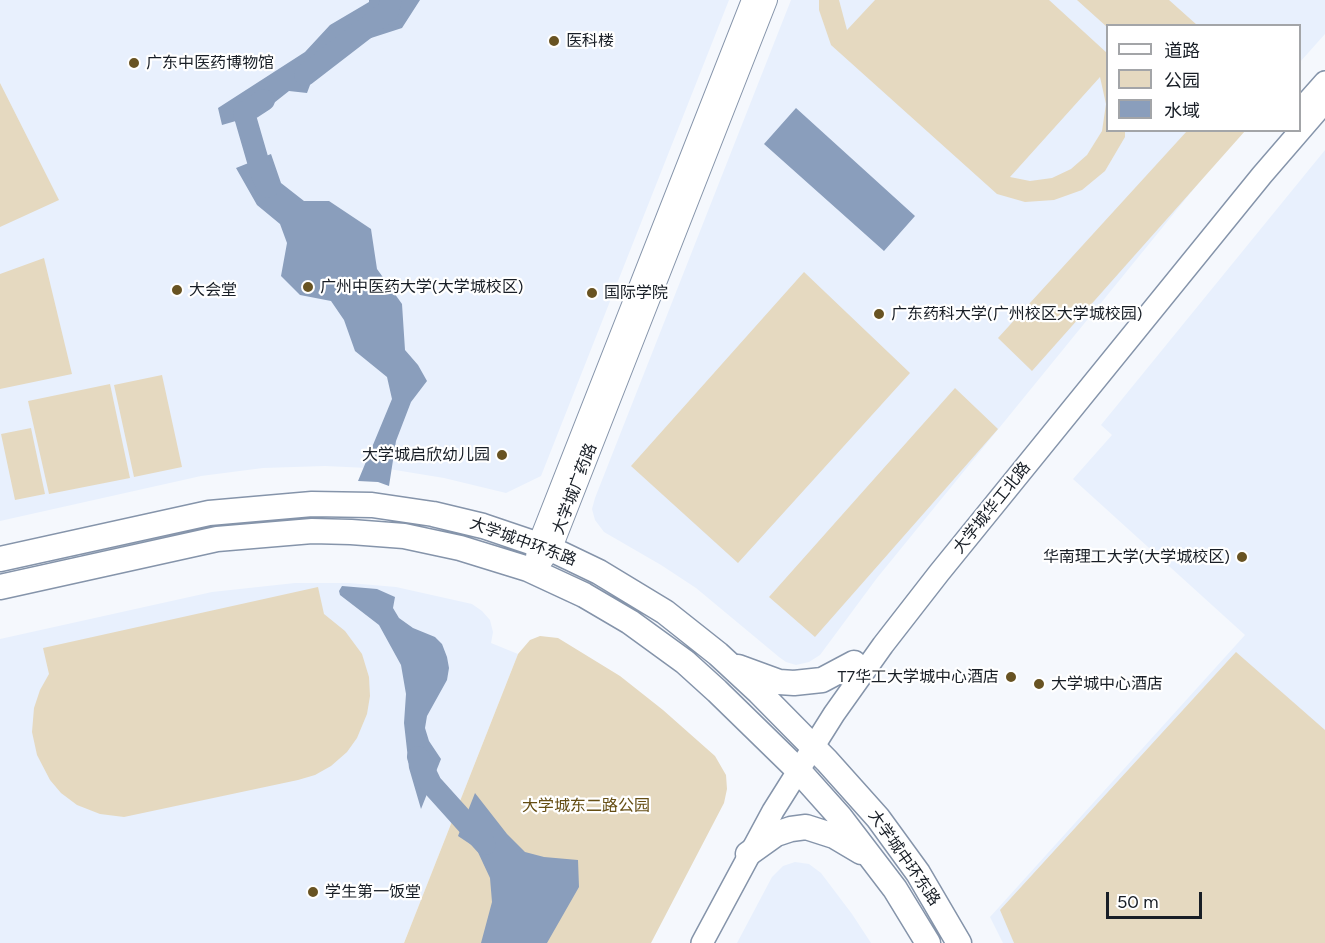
<!DOCTYPE html>
<meta charset="utf-8">
<style>
body{margin:0}
#map{position:relative;width:1325px;height:943px;overflow:hidden;background:#f5f8fd;font-family:Figtree,"Noto Sans SC",sans-serif}
canvas{display:block}
.legend{position:absolute;left:1106px;top:24px;width:195px;height:108px;box-sizing:border-box;background:#fff;border:2px solid #a3a5a8;margin:0;padding:8px 10px;list-style:none;font-size:18px;color:#181e26}
.legend li{display:flex;align-items:center;gap:12px;height:30px}
.legend b{width:30px;border:2px solid #a3a5a8}
.scale{position:absolute;left:1106px;top:892px;width:96px;height:27px;box-sizing:border-box;border:3px solid #181e26;border-top:0;padding-left:8px;font-size:18px;line-height:21px;white-space:nowrap;color:#181e26;-webkit-text-stroke:4px #fff;paint-order:stroke}
</style>
<div id="map">
<canvas width="1325" height="943"></canvas>
<ul class="legend">
<li><b style="height:8px;background:#fff"></b>道路</li>
<li><b style="height:16px;background:#e5d9c0"></b>公园</li>
<li><b style="height:16px;background:#8a9ebc"></b>水域</li>
</ul>
<div class="scale">50 m</div>
</div>
<script>
const ctx = document.querySelector('canvas').getContext('2d');
ctx.lineJoin = 'round';
function fill(path, color) {
  ctx.fillStyle = color;
  ctx.fill(path, 'evenodd');
}
function shape(rows) {
  const path = new Path2D();
  for (const r of rows) {
    path.moveTo(r[0], r[1]);
    for (let i = 2; i < r.length; i += 2) path.lineTo(r[i], r[i + 1]);
  }
  return path;
}
function stroke(path, color, width, dash) {
  ctx.strokeStyle = color;
  ctx.lineWidth = width;
  ctx.lineCap = dash ? 'butt' : 'round';
  ctx.setLineDash(dash || []);
  ctx.stroke(path);
}
function drawText(font, color, halo, rows, align = 'center') {
  ctx.font = font + ' Figtree,"Noto Sans SC",sans-serif';
  ctx.lineWidth = 4.5;
  ctx.setLineDash([]);
  ctx.textBaseline = 'middle';
  ctx.strokeStyle = halo;
  ctx.fillStyle = color;
  for (const [text, x, y, turn = 0] of rows) {
    ctx.save();
    ctx.translate(x, y);
    ctx.rotate((+turn || 0) * Math.PI / 180);
    ctx.textAlign = isNaN(turn) ? turn : align;
    if (halo) ctx.strokeText(text, 0, 0);
    ctx.fillText(text, 0, 0);
    ctx.restore();
  }
}
const built = shape([
 [0,0,729,0,541,476,506,493,444,478,389,469,325,466,263,468,201,476,0,521],
 [791,0,1325,0,1325,34,1300,62,1300,26,1108,26,1108,130,1241,131,877,578,820,655,809,662,796,665,786,662,779,657,696,588,661,565,604,532,595,520,592,509,595,498],
 [1325,150,1325,943,1003,943,990,917,1245,635,1073,479,1112,435,1101,425],
 [295,583,349,583,396,587,472,604,482,611,490,620,493,632,491,643,518,654,404,943,0,943,0,639,212,592],
 [795,862,809,864,821,873,852,914,871,943,737,943,772,877,783,866]
]);
const green = shape([
 [819,0,839,0,847,30,875,0,1049,0,1107,53,1108,130,1125,131,1125,137,1105,171,1082,190,1054,200,1025,202,997,194,831,45,819,10],
 [1100,77,1106,104,1102,131,1087,155,1071,169,1052,178,1030,181,1010,177],
 [1077,0,1169,0,1197,25,1108,26,1107,27],
 [0,83,59,200,0,227],
 [1187,131,1245,131,1032,371,998,338],
 [44,258,72,374,0,389,0,274],
 [804,272,910,373,738,563,631,466],
 [162,375,182,467,134,477,114,385],
 [110,384,130,478,49,494,28,401],
 [955,388,998,429,815,637,769,597],
 [31,428,45,494,15,500,1,434],
 [318,587,324,614,345,631,362,654,369,677,370,696,367,714,357,738,347,752,331,766,315,775,298,780,124,817,100,814,77,805,61,793,50,780,37,755,32,732,34,708,40,690,49,674,43,648],
 [540,636,558,638,620,676,663,710,715,756,726,775,727,789,724,803,651,943,404,943,518,654,530,640],
 [1236,652,1325,730,1325,943,1014,943,1000,910]
]);
const water = shape([
 [369,0,420,0,402,28,337,49,316,69,307,93,289,91,260,114,222,125,218,108,305,52,330,25,369,2],
 [796,108,915,216,884,251,764,144],
 [271,154,281,183,304,201,329,201,371,229,377,269,402,304,405,350,418,365,427,381,411,402,396,441,389,486,378,482,358,481,392,399,387,377,355,351,344,320,331,301,300,295,281,276,287,243,280,224,257,205,236,168],
 [342,586,377,589,395,597,393,608,399,618,413,628,435,637,442,644,447,657,449,668,447,680,427,716,425,728,429,741,441,759,421,809,409,768,404,723,406,694,401,665,379,625,340,595,339,591],
 [475,793,507,834,525,852,544,857,578,860,579,887,547,943,481,943,492,902,490,878,476,848,458,836]
]);
const river = shape([
 [305,75,388,11,391,0],
 [264,100,244,113,262,175,268,187],
 [418,757,431,784,485,844]
]);
const tertiary = shape([
 [536,557,538,544,752,0],
 [534,572,551,549,555,540,767,0]
]);
const secondary = shape([
 [1301,109,1325,82],
 [702,943,773,811,834,714,883,645,939,573,1262,175,1325,102]
]);
const primary = shape([
 [0,559,209,513,312,504,372,505,433,514,483,526,551,549,599,572,665,612,718,654,759,692,827,761,878,818,918,873,959,943],
 [0,587,217,539,312,531,351,532,404,536,460,548,528,569,584,595,630,622,685,662,717,691,798,770,840,817,895,889,928,943],
 [738,667,779,682,794,683,822,680,854,663],
 [748,854,776,834,791,829,806,827,834,836,861,852]
]);
const markers = [
 [554,41,6,"#685322"],
 [134,63,6,"#685322"],
 [308,287,6,"#685322"],
 [177,290,6,"#685322"],
 [592,293,6,"#685322"],
 [879,314,6,"#685322"],
 [502,455,6,"#685322"],
 [1242,557,6,"#685322"],
 [1011,677,6,"#685322"],
 [1039,684,6,"#685322"],
 [313,892,6,"#685322"]
];
const poiNames = [
 ["医科楼",566,41],
 ["广东中医药博物馆",146,63],
 ["广州中医药大学(大学城校区)",320,287],
 ["大会堂",189,290],
 ["国际学院",604,293],
 ["广东药科大学(广州校区大学城校园)",891,314],
 ["大学城启欣幼儿园",490,455,"right"],
 ["华南理工大学(大学城校区)",1230,557,"right"],
 ["T7华工大学城中心酒店",999,677,"right"],
 ["大学城中心酒店",1051,684],
 ["学生第一饭堂",325,892]
];
const streetNames = [
 ["大学城广药路",575,489,-69],
 ["大学城华工北路",992,508,-51],
 ["大学城中环东路",523,542,20],
 ["大学城中环东路",904,858,55]
];
const parkNames = [
 ["大学城东二路公园",586,806]
];
fill(built, '#e8f0fd');
fill(green, '#e5d9c0');
fill(water, '#8a9ebc');
stroke(river, '#8a9ebc', 22);
stroke(tertiary, '#8594aa', 22);
stroke(secondary, '#8594aa', 24);
stroke(primary, '#8594aa', 27);
stroke(tertiary, '#fff', 20);
stroke(secondary, '#fff', 21);
stroke(primary, '#fff', 24);
for (const [x, y, r, color] of markers) {
  const dot = new Path2D();
  dot.arc(x, y, r, 0, 2 * Math.PI);
  ctx.fillStyle = color;
  ctx.fill(dot);
  stroke(dot, '#fff', 2);
}
drawText('16px', '#181e26', '#fff', poiNames, 'left');
drawText('16px', '#181e26', '#fff', streetNames);
drawText('16px', '#654e14', '#fff', parkNames);
</script>
